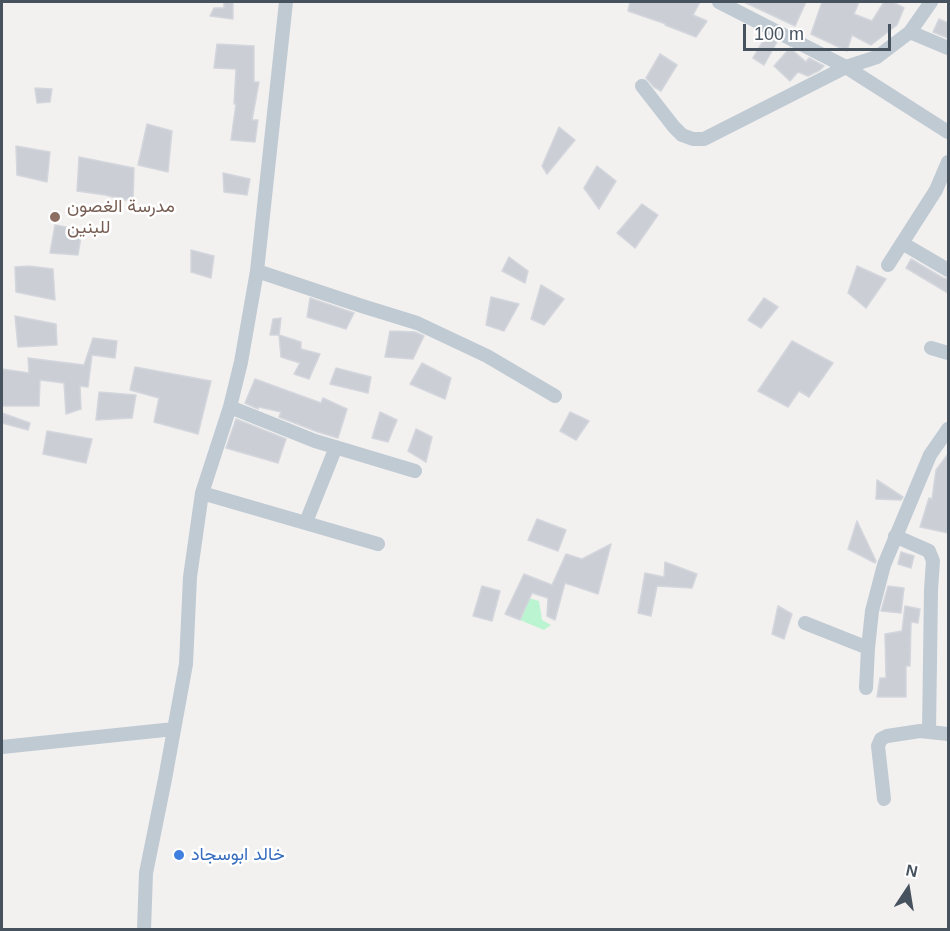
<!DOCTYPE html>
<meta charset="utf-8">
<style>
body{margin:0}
#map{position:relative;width:950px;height:931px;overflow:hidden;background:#f3f0f0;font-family:Helvetica,sans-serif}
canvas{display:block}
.frame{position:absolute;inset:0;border:3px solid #46535f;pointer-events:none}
.north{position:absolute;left:878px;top:859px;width:60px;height:60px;-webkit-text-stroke:4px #fff;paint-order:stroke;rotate:12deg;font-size:16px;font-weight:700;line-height:24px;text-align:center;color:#46535f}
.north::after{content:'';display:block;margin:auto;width:21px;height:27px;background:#46535f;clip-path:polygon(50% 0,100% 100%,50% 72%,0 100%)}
.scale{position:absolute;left:743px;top:24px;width:148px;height:27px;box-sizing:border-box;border:3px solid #46535f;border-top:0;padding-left:8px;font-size:18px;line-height:21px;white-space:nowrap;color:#46535f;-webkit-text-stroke:4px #fff;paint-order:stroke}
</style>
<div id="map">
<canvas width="950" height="931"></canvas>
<div class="frame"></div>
<div class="north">N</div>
<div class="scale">100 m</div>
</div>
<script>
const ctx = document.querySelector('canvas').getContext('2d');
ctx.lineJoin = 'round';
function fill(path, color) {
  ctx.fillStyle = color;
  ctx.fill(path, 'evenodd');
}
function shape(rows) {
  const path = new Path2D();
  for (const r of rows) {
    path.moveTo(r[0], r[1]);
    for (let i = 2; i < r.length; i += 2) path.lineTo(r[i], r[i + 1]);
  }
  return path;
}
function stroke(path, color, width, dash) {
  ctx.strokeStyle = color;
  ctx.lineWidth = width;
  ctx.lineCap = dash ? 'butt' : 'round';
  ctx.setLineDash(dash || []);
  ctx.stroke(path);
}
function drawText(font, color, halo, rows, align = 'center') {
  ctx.font = font + ' Helvetica,Vazirmatn,sans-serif';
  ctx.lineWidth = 5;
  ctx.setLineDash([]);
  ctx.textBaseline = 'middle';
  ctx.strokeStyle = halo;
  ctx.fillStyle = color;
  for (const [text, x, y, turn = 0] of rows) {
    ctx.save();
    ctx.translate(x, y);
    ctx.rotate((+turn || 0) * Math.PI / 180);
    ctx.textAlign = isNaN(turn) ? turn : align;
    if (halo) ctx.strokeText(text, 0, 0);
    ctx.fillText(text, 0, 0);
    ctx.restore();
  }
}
const green = shape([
 [529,598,539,601,542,620,551,625,544,630,520,620]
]);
const building = shape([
 [224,2,233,2,233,19,210,16,214,8,224,8,224,2],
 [630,2,700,2,693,15,707,21,696,37,665,25,666,24,628,11,630,2],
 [744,2,806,2,795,26,744,2],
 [822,2,859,2,854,14,872,21,884,2,893,2,904,8,897,25,871,45,852,35,847,51,811,34,822,2],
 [939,19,948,23,948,38,933,32,939,19],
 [766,36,777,42,764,65,753,58,766,36],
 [217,44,254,46,254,82,259,82,252,120,258,120,255,142,231,140,236,104,234,104,236,69,214,68,217,44],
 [790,48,806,62,809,58,824,66,820,70,808,76,798,72,790,81,774,66,790,48],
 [660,54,677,65,661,91,654,87,646,78,660,54],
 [35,88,52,89,50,102,37,103,35,88],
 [147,124,172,131,168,172,138,165,147,124],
 [559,127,575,140,547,174,542,166,559,127],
 [16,146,50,152,47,182,17,175,16,146],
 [79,157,134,168,133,202,105,195,77,191,79,157],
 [597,166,616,181,599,209,584,188,597,166],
 [223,173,250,179,247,195,224,192,223,173],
 [642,204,658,215,635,248,617,233,642,204],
 [55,225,82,230,78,255,50,253,55,225],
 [191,250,214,256,211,278,191,272,191,250],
 [509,257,528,271,525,283,502,271,509,257],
 [911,259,943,278,948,279,948,293,906,268,911,259],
 [28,266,53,269,55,300,16,292,15,267,28,266],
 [857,266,886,279,866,308,848,293,857,266],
 [541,285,564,299,544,325,531,319,541,285],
 [491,297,519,304,504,331,486,325,491,297],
 [310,298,354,313,346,329,307,317,310,298],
 [764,298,778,307,761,328,748,320,764,298],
 [15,316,56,324,57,345,18,347,15,316],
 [281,318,279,335,270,335,273,319,281,318],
 [390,331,415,332,424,336,413,359,385,357,390,331],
 [279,335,301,342,301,349,320,354,309,379,294,374,300,363,281,357,279,335],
 [93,338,117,341,115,358,92,355,88,387,80,386,81,409,66,414,64,383,40,380,39,406,2,406,2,369,29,373,28,358,84,365,93,338],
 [792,341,833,363,809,397,799,391,788,407,758,391,792,341],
 [422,363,451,378,445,399,410,384,422,363],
 [135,367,211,381,198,434,154,422,159,398,130,390,135,367],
 [336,368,371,377,368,393,330,384,336,368],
 [255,379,321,403,323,398,347,409,338,438,318,432,279,417,281,412,259,407,258,409,245,403,255,379],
 [99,392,136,395,132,418,96,420,99,392],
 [380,412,397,420,388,442,372,438,380,412],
 [570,412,589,421,576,440,560,431,570,412],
 [2,413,30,423,28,430,2,423,2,413],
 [236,419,286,439,278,463,226,448,236,419],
 [416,429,432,437,426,462,408,451,416,429],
 [47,431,92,439,86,463,43,454,47,431],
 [948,454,948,533,920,527,929,498,932,499,936,470,948,454],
 [877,480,903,497,901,500,876,499,877,480],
 [537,519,566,530,558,551,528,540,537,519],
 [857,521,876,561,875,563,848,549,857,521],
 [611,544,598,594,565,583,555,620,547,616,548,598,532,593,520,620,505,614,524,574,552,585,566,554,582,559,611,544],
 [901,552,914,556,911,568,898,564,901,552],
 [665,562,697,574,692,588,657,586,651,616,638,613,645,573,664,577,665,562],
 [482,586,500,591,492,621,473,616,482,586],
 [888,586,904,588,901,613,881,611,888,586],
 [778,606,792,614,784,639,772,634,778,606],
 [905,606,920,609,918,623,911,622,910,666,906,666,906,697,877,697,880,678,886,678,885,634,902,631,905,606]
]);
const minor = shape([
 [719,2,846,67,948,132],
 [910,32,948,48],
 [642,86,674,127,682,135,693,139,704,139,846,67,877,57,910,32,931,2],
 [902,243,948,270],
 [888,265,936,190,948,162],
 [257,271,362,306,417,323,487,356,555,396],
 [931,348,948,353],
 [230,407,315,441,415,471],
 [202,493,378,544],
 [306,522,336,447],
 [895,536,929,551,933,561,931,590,929,732],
 [805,623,868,648],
 [866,688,868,648,872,611,884,565,930,455,948,429],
 [2,747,174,729],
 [884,799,878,746,881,739,887,736,920,731,948,734],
 [144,930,146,873,165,779,186,664,190,577,202,493,230,407,241,362,257,271,286,2]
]);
const markers = [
 [55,217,6,"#8d6e63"],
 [179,855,6,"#3f7fe0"]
];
const educationNames = [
 ["مدرسة الغصون",67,207],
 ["للبنين",67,228]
];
const shopNames = [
 ["خالد ابوسجاد",191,855]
];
fill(green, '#bbf4d0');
fill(building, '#cbcfd5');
stroke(building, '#d3d6dc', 1.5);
stroke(minor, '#bfcad3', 14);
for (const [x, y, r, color] of markers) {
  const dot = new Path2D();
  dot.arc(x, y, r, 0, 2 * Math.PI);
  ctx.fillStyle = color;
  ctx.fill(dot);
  stroke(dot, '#fff', 2);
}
drawText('18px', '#785e54', '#fff', educationNames, 'left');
drawText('18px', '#366cbe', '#fff', shopNames, 'left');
</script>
